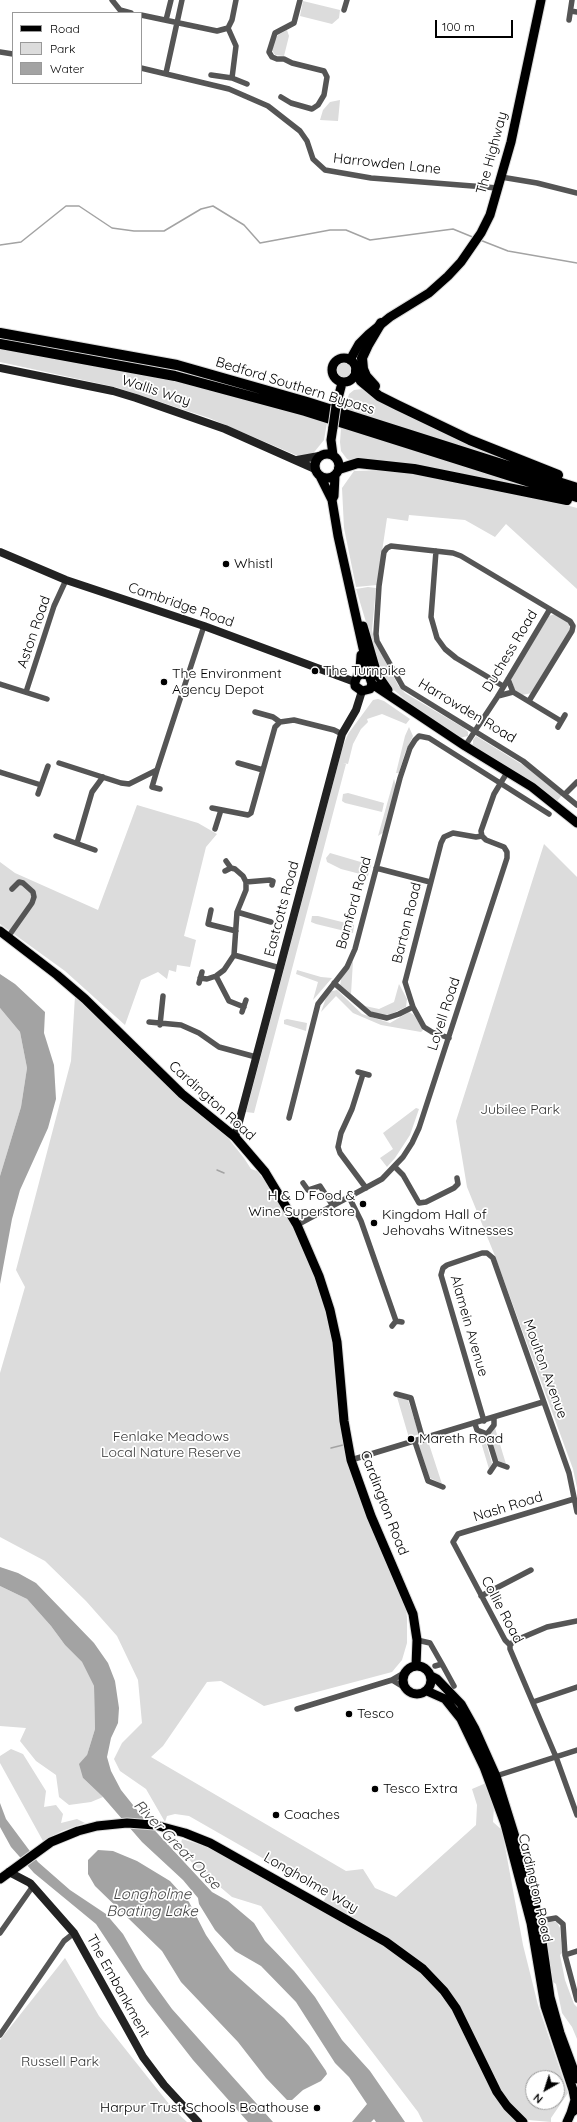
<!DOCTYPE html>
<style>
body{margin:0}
#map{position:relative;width:577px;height:2122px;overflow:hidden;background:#fff;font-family:Quicksand,sans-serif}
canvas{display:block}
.legend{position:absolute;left:12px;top:12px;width:130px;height:72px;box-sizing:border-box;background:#fff;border:1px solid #999;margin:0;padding:5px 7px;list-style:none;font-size:12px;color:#000}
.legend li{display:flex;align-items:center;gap:8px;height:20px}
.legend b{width:20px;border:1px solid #999}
.north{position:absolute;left:525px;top:2070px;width:40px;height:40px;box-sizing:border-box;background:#fff;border:1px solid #999;border-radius:50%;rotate:219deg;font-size:11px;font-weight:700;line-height:16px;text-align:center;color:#000}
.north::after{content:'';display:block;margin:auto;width:14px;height:18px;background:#000;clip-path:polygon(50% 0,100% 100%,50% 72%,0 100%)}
.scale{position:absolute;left:435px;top:20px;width:78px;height:18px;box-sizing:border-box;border:2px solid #000;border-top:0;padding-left:5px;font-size:12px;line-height:14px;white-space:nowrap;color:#000;-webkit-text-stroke:3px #fff;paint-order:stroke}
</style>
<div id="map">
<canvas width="577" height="2122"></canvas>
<ul class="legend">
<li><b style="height:5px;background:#000"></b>Road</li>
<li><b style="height:11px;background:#dcdcdc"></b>Park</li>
<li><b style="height:11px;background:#a3a3a3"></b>Water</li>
</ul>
<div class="north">N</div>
<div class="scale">100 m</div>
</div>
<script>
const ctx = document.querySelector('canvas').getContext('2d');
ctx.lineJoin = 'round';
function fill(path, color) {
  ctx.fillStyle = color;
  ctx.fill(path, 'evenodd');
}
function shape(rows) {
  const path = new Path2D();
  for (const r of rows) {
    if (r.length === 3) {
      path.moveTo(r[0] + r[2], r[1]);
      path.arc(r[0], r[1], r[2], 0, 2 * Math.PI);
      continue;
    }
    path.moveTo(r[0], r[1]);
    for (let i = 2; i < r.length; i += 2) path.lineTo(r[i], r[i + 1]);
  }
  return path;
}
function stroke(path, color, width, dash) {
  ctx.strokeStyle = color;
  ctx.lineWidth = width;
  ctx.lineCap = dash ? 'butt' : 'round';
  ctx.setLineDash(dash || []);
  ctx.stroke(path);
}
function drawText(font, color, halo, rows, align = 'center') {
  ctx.font = font + ' Quicksand,sans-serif';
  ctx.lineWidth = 3.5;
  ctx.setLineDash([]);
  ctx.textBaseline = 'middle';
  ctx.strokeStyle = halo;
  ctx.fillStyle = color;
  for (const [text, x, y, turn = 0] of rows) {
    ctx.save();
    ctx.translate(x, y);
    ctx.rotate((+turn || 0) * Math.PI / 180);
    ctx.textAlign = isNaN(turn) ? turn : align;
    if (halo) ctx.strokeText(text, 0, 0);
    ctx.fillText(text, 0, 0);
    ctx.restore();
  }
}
const green = shape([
 [303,1,340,10,339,18,332,24,300,16],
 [287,30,289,36,284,56,275,55,272,50,274,40,278,35],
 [340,100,338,121,320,120,323,110,330,102],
 [0,347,175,379,327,423,324,440,311,456,298,456,209,418,115,387,0,362],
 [344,371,8],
 [362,389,381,402,520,465,344,410,349,394,354,390],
 [341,428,522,483,522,486,409,464,352,461,347,459,341,451,340,442],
 [390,470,521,493,577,508,577,589,506,524,495,537,465,520,409,515,408,521,387,518,377,585,356,587,344,528,342,488,354,471],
 [368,587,376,588,372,630,374,639,398,685,405,693,464,728,468,732,468,736,459,738,429,720,389,686,382,675,356,589],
 [555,614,569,622,570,631,532,693,522,695,515,691,511,678,549,616],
 [378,699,384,701,410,719,406,724,382,714,367,719,368,722,361,729,353,744,348,764,343,763,346,764,254,1113,246,1112,343,746,348,734,373,700],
 [409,727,413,736,405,753,400,769,399,773,396,773,405,736],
 [476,736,539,775,562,795,557,801,536,785,473,746,473,740],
 [394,779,396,786,384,832,378,836],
 [348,793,384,803,382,812,345,803,342,801,343,794],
 [137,805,198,823,217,834,206,847,184,936,196,940,190,967,177,965,176,972,169,970,167,979,158,972,141,980,125,1025,65,971,0,924,0,862,15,873,98,910],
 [544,844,577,877,577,1488,573,1469,495,1256,467,1187,456,1121],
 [330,853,371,865,368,876,341,869,327,862,326,858],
 [312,916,318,916,354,925,353,933,316,924,311,922],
 [353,961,351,994,365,1006,379,1009,394,1002,399,984,407,999,406,1007,387,1016,369,1011,340,986,341,979],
 [297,970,321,977,332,978,313,1000,318,982,296,974],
 [337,990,362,1014,390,1023,409,1012,414,1015,423,1030,421,1032,381,1025,353,1013,336,996,321,1012,326,998,332,991],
 [75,996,196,1111,228,1138,244,1158,251,1169,257,1171,276,1195,296,1230,322,1293,333,1344,342,1430,369,1524,405,1604,407,1617,407,1643,402,1660,392,1672,264,1706,221,1681,207,1682,163,1746,151,1757,346,1871,363,1869,375,1888,396,1897,476,1825,477,1805,472,1789,486,1783,494,1807,493,1822,502,1830,523,1945,538,2005,568,2093,551,2118,551,2122,528,2120,519,2113,506,2099,463,2012,448,1989,422,1963,406,1950,323,1902,327,1895,189,1816,175,1814,167,1816,165,1822,146,1789,120,1771,114,1759,122,1743,142,1723,138,1680,117,1636,86,1601,45,1561,0,1537,0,1373,25,1287,16,1270,71,1061],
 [533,2078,557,2078,557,2102,533,2102],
 [0,1008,20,1032,27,1068,21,1107,0,1176],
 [287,1019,307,1023,306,1031,284,1024,284,1020],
 [416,1108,419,1109,410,1135,395,1158,387,1167,380,1158,393,1149,383,1133],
 [397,1397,408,1400,419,1434,409,1438],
 [495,1428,506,1464,497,1460,490,1435],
 [478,1432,484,1436,492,1463,489,1469],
 [428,1441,442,1484,428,1477,419,1446,420,1443],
 [0,1586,27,1599,51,1626,65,1645,82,1662,94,1686,95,1729,87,1755,83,1778,103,1797,91,1802,69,1805,59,1797,56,1775,36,1761,20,1741,26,1728,0,1726],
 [11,1749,23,1754,46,1791,44,1807,56,1805,63,1814,61,1823,77,1819,85,1823,62,1831,43,1841,0,1763,0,1756],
 [182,1839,205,1846,233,1859,390,1948,426,1975,456,2013,507,2112,516,2122,423,2122,418,2112,261,1906,232,1897,193,1864,180,1848],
 [550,1921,557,1922,560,1928,562,1953,560,1955,565,1980,574,2004,577,2007,577,2039,572,2027,562,2013,556,1984,553,1982,544,1929,545,1925],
 [65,1958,99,2016,173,2109,187,2122,0,2122,0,2040]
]);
const water = shape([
 [0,974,15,984,45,1012,44,1033,54,1065,56,1099,48,1128,20,1190,12,1219,0,1284,0,1176,21,1107,27,1068,20,1032,0,1008],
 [0,1567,18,1573,36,1583,94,1643,108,1663,115,1681,119,1708,118,1723,111,1738,107,1757,111,1771,121,1790,145,1820,212,1892,228,1901,254,1923,265,1941,294,1971,315,1997,342,2040,370,2071,405,2122,376,2122,374,2119,371,2122,352,2122,367,2104,349,2077,335,2063,296,2002,261,1966,235,1951,215,1930,199,1904,198,1898,183,1880,142,1842,103,1797,83,1778,79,1764,87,1755,95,1729,94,1686,82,1662,65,1645,51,1626,27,1599,0,1586],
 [0,1803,6,1819,38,1862,70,1890,106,1914,123,1934,143,1969,172,2009,273,2122,248,2122,193,2060,147,2001,96,1924,34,1873,11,1847,0,1827],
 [98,1850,113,1851,137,1861,170,1881,189,1902,206,1935,230,1970,284,2018,309,2046,326,2071,327,2074,321,2081,303,2090,292,2100,287,2100,266,2078,238,2042,181,1982,162,1951,95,1886,88,1874,88,1860]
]);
const stream = shape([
 [480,240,508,251,577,263],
 [0,245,21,242,66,206,79,206,112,228,134,231,164,231,201,209,213,206,244,225,260,243,330,230,346,230,370,240,453,229,475,238],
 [217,1170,224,1173],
 [331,1448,343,1445]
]);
const street = shape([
 [112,0,120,10,131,13],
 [344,10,347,0],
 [571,11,577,12],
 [141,15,217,31,228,28],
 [166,20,171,0],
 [569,20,572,0],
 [228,28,236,46,232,78],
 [228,28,232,20,236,0],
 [0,52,13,54],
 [141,68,229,89,268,106,300,131,307,141,313,159,325,170,371,178,498,188],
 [166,73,182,0],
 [211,75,232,78,247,84],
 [281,97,291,103,312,109,318,105,324,95,327,77,324,71,292,63,284,59,277,59,272,57,269,52,275,33,294,23,300,0],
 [501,177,537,183,577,193],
 [436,551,431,617,437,638,445,649,456,658,503,686],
 [508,679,513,692,561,721],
 [0,684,47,699],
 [26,692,54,606,66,580],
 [498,696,513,692],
 [529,701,572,631,573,626,570,621,461,556,453,553,391,546,387,548,384,552,379,586,376,634,377,641,403,687,523,761,577,805],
 [255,712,273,717,280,722],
 [558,727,565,715],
 [465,746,498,696,550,609],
 [59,763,121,783,129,784,157,770,204,626],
 [238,763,263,770],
 [157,770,152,787,160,789],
 [0,772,41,785],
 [38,794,48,766],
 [565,794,577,782],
 [212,808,248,815,251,813,275,727,280,722,294,720,334,730,342,734],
 [215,829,221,810],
 [56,836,95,850],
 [77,843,92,792,103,777],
 [226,861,231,868],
 [376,868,430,882],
 [246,882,270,880,273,881,272,885],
 [211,910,208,924,236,931],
 [237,912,271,922],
 [8,937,32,903,34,897,33,892,23,883,19,882,12,889],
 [234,955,280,968],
 [216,976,229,1001,244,1007],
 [200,978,207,979,216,976,224,970,234,955,237,912,246,890,246,882,243,876,235,869,231,868,225,871],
 [199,983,202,972],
 [334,983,370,1014,387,1018,399,1014,413,1007],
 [242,1012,246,1000],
 [149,1022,181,1025,199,1033,219,1047,256,1057],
 [160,1025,163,996],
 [449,1038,432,1032,424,1027,413,1007,405,982,441,843,444,837,453,833,476,837,482,836],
 [358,1072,369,1075],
 [363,1074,352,1109,341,1133,338,1147,340,1153,366,1188],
 [289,1118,318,1004,347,967,355,949,400,778,410,748,415,740,419,736,429,738,549,814],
 [395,1167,403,1175,419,1203,426,1202,454,1188,458,1184,457,1178],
 [303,1183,308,1190,320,1186,333,1206],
 [349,1197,361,1221,396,1321,392,1326],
 [297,1225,382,1179,403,1157,412,1143,419,1128,507,858,507,852,504,847,486,840,482,836,481,831,494,794,508,771],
 [396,1321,402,1322],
 [396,1394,411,1398,423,1440],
 [484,1421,441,1275,443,1268,447,1265,482,1253,487,1253,493,1258,569,1473,577,1512],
 [475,1424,477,1430,487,1434,494,1425,494,1418],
 [487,1434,496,1463,507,1467],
 [415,1442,428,1481,443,1487],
 [351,1460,543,1402],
 [490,1472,496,1463],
 [574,1499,458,1534,453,1542,505,1640,510,1645,510,1649,556,1757,577,1815],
 [481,1596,531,1570],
 [417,1640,430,1643,442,1664,435,1666],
 [510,1645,514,1641,547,1627,577,1621],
 [442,1664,454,1686],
 [404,1673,392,1680,405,1688],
 [533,1702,577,1687],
 [297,1709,392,1680],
 [496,1776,577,1750],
 [539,1921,556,1918,563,1924,565,1955,577,2000],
 [0,1933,33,1886],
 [565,1955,577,1951],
 [0,2035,64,1941,74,1933]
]);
const secondary = shape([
 [0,368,113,391,136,398,225,429,315,469],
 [297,460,319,456],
 [0,552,66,580,204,626,355,682],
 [235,1137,342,734,356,710,362,691],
 [9,1872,30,1883,74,1933,143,2057,164,2085,198,2122]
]);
const primary = shape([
 [344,370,12],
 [350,360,359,344,369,334,390,317,429,293,448,276,461,262,481,233,490,215,511,142,541,0],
 [336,406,342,383],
 [333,427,331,440,333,455],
 [327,466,12],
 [320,476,332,500,338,536,369,675],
 [332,500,334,496,335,475],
 [363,626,377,674,388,690],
 [357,677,361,674,369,675,372,684,370,689,362,691,355,686,355,682,360,669,361,655],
 [372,684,465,746,532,787,577,823],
 [0,931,57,975,85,999,182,1094,235,1137,265,1172,297,1225,319,1276,330,1310,337,1342,344,1421,351,1460,371,1516,413,1614,417,1640,416,1666],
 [417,1680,14],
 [431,1676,437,1679,461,1704,475,1729,496,1776,531,1888,539,1921,550,1997,560,2033,577,2079],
 [427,1691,445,1699,461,1719,484,1767,505,1824,531,1923,545,2006,573,2090,575,2100,571,2113],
 [0,1879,51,1842,78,1831,97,1826,127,1823,155,1825,185,1833,210,1843,386,1942,423,1969,444,1991,456,2008,497,2092,507,2106,523,2122],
 [567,2122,571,2113,576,2109]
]);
const highway = shape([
 [0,333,177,365,307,402,577,488],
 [0,344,175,376,305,411,577,497],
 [356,371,361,381,379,396,397,405,470,440,558,475],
 [375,386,366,376,363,369,362,358,368,345,381,323],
 [339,469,358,463,414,469,567,500]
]);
const primaryBridge = shape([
 [333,427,336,406]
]);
const markers = [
 [226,564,4,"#000"],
 [315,671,4,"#000"],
 [164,682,4,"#000"],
 [363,1204,4,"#000"],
 [374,1223,4,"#000"],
 [411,1439,4,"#000"],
 [349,1714,4,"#000"],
 [375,1789,4,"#000"],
 [276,1815,4,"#000"],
 [317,2108,4,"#000"]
];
const streetNames = [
 ["The Highway",492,153,-75],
 ["Harrowden Lane",387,164,6],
 ["Bedford Southern Bypass",295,386,17],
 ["Wallis Way",156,391,18],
 ["Cambridge Road",181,605,19],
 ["Aston Road",34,632,-71],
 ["Duchess Road",510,651,-59],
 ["Harrowden Road",467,711,31],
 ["Bamford Road",354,903,-74],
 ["Eastcotts Road",282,909,-75],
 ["Barton Road",407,923,-76],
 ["Lovell Road",444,1014,-72],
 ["Cardington Road",212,1101,42],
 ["Alamein Avenue",469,1326,74],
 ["Moulton Avenue",545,1369,70],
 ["Cardington Road",384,1503,69],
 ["Nash Road",508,1507,-17],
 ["Collie Road",502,1610,62],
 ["Longholme Way",311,1883,30],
 ["Cardington Road",535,1888,77],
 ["The Embankment",118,1986,61]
];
const poiNames = [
 ["Whistl",234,564],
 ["The Turnpike",323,671],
 ["The Environment",172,674],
 ["Agency Depot",172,690],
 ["H & D Food &",355,1196,"right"],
 ["Wine Superstore",355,1212,"right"],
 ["Kingdom Hall of",382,1215],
 ["Jehovahs Witnesses",382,1231],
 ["Mareth Road",419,1439],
 ["Tesco",357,1714],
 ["Tesco Extra",383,1789],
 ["Coaches",284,1815],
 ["Harpur Trust Schools Boathouse",309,2108,"right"]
];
const parkNames = [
 ["Jubilee Park",520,1110],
 ["Fenlake Meadows",171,1437],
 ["Local Nature Reserve",171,1453],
 ["Russell Park",60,2062]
];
const waterNames = [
 ["River Great Ouse",177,1845,46],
 ["Longholme",152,1894],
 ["Boating Lake",152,1911]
];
fill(green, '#dcdcdc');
fill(water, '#a3a3a3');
stroke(stream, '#a3a3a3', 1.5);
stroke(primary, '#dbdbdb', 11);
stroke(highway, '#dbdbdb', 12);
stroke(street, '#555', 5.5);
stroke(secondary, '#222', 8);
stroke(primary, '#000', 9);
stroke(highway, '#000', 10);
stroke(primaryBridge, '#dbdbdb', 11, []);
stroke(primaryBridge, '#000', 9);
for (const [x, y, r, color] of markers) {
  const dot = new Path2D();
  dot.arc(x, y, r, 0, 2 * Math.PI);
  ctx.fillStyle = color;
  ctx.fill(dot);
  stroke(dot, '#fff', 1.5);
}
drawText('14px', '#000', '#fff', streetNames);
drawText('14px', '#000', '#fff', poiNames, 'left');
drawText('14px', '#333', '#fff', parkNames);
drawText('italic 15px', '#444', '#fff', waterNames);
</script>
